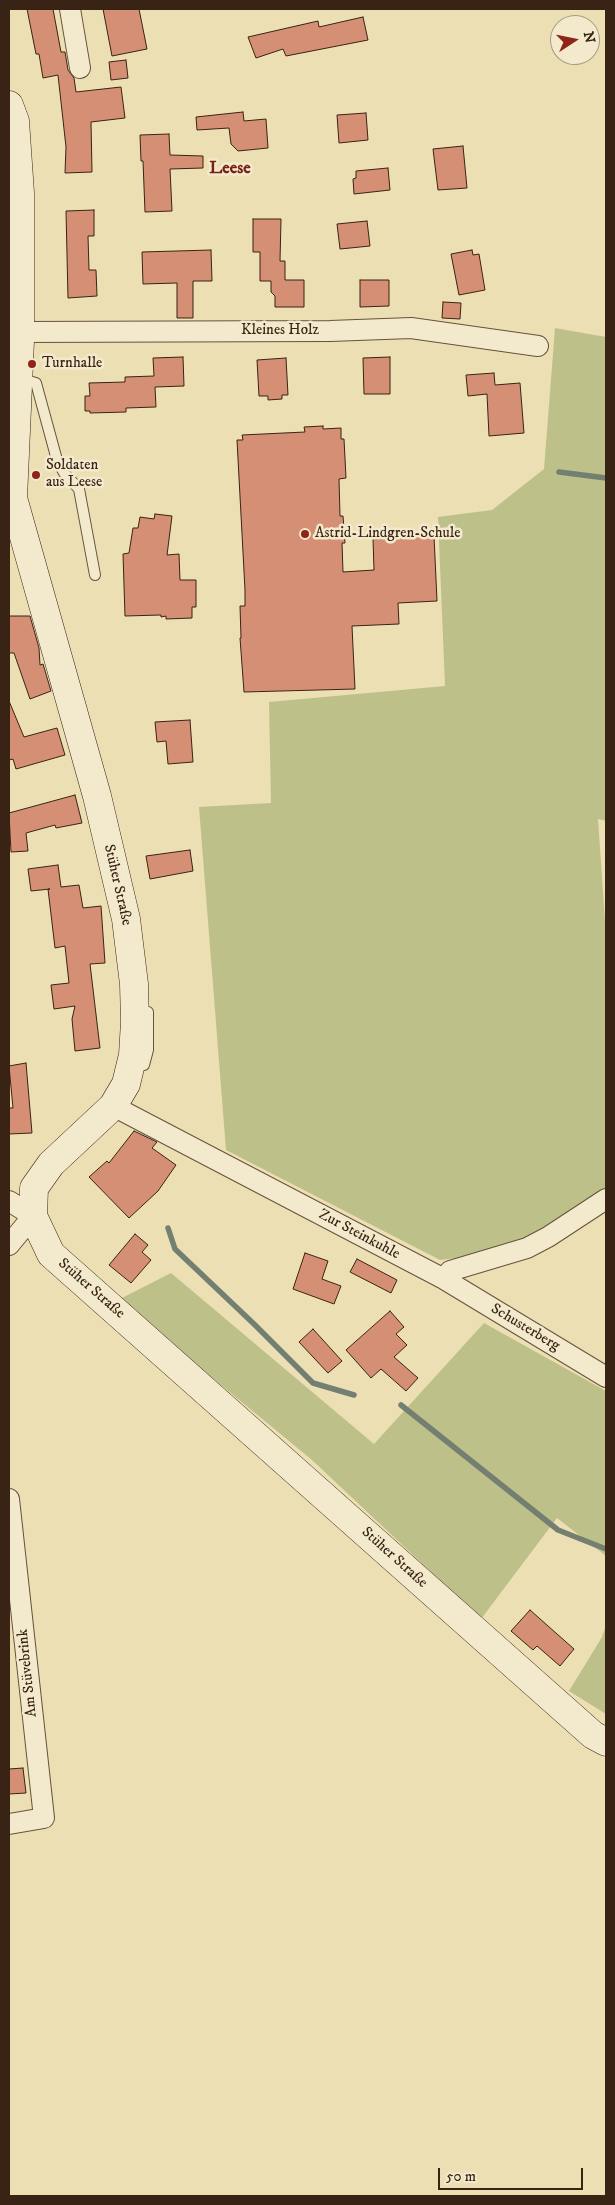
<!DOCTYPE html>
<meta charset="utf-8">
<style>
body{margin:0}
#map{position:relative;width:615px;height:2205px;overflow:hidden;background:#ecdfb3;font-family:"IM FELL DW Pica",serif}
canvas{display:block}
.frame{position:absolute;inset:0;border:10px solid #392315;pointer-events:none}
.north{position:absolute;left:550px;top:15px;width:50px;height:50px;box-sizing:border-box;background:#f3eace;border:1px solid #a99a84;border-radius:50%;rotate:79deg;font-size:14px;font-weight:700;line-height:20px;text-align:center;color:#392315}
.north::after{content:'';display:block;margin:auto;width:18px;height:22px;background:#8f2418;clip-path:polygon(50% 0,100% 100%,50% 72%,0 100%)}
.scale{position:absolute;left:438px;top:2168px;width:145px;height:22px;box-sizing:border-box;border:2px solid #392315;border-top:0;padding-left:6px;font-size:15px;line-height:18px;white-space:nowrap;color:#392315;-webkit-text-stroke:4px #f3eace;paint-order:stroke}
</style>
<div id="map">
<canvas width="615" height="2205"></canvas>
<div class="frame"></div>
<div class="north">N</div>
<div class="scale">50 m</div>
</div>
<script>
const ctx = document.querySelector('canvas').getContext('2d');
ctx.lineJoin = 'round';
function fill(path, color) {
  ctx.fillStyle = color;
  ctx.fill(path, 'evenodd');
}
function shape(rows) {
  const path = new Path2D();
  for (const r of rows) {
    path.moveTo(r[0], r[1]);
    for (let i = 2; i < r.length; i += 2) path.lineTo(r[i], r[i + 1]);
  }
  return path;
}
function stroke(path, color, width, dash) {
  ctx.strokeStyle = color;
  ctx.lineWidth = width;
  ctx.lineCap = dash ? 'butt' : 'round';
  ctx.setLineDash(dash || []);
  ctx.stroke(path);
}
function drawText(font, color, halo, rows, align = 'center') {
  ctx.font = font + ' "IM FELL DW Pica",serif';
  ctx.lineWidth = 5;
  ctx.setLineDash([]);
  ctx.textBaseline = 'middle';
  ctx.strokeStyle = halo;
  ctx.fillStyle = color;
  for (const [text, x, y, turn = 0] of rows) {
    ctx.save();
    ctx.translate(x, y);
    ctx.rotate((+turn || 0) * Math.PI / 180);
    ctx.textAlign = isNaN(turn) ? turn : align;
    if (halo) ctx.strokeText(text, 0, 0);
    ctx.fillText(text, 0, 0);
    ctx.restore();
  }
}
const green = shape([
 [555,328,606,337,606,821,598,819,606,935,606,1190,524,1241,465,1257,440,1260,226,1150,199,807,271,803,269,702,445,686,438,517,492,510,544,469],
 [171,1273,374,1444,484,1323,606,1391,606,1556,557,1518,481,1619,312,1460,118,1300],
 [606,1625,606,1714,569,1691,602,1637]
]);
const stream = shape([
 [559,472,606,478],
 [168,1228,175,1249,254,1324,313,1383,354,1395],
 [401,1405,558,1530,606,1549]
]);
const building = shape([
 [27,9,53,9,61,52,65,52,68,70,74,78,76,92,121,87,125,118,91,122,92,172,65,173,66,147,58,75,43,78,39,54,36,54,27,9],
 [103,9,139,9,147,49,112,56,103,9],
 [363,17,368,40,286,56,283,49,256,58,248,37,318,21,319,27,363,17],
 [126,60,128,78,111,80,109,62,126,60],
 [243,112,244,121,266,119,268,148,238,151,231,144,229,128,197,130,196,117,243,112],
 [366,113,368,140,339,143,337,115,366,113],
 [169,134,170,155,203,156,203,168,170,169,172,211,145,212,143,161,141,161,140,135,169,134],
 [463,146,467,188,438,190,433,149,463,146],
 [388,168,390,190,354,194,353,179,356,178,356,171,388,168],
 [94,210,94,236,88,236,89,270,96,270,97,296,68,298,66,211,94,210],
 [253,219,281,219,280,261,285,261,285,280,304,280,304,307,275,307,275,296,271,292,271,281,260,281,260,252,253,252,253,219],
 [367,221,370,246,340,249,337,224,367,221],
 [211,250,212,281,193,281,193,318,177,318,177,283,143,284,142,252,211,250],
 [472,250,473,255,479,254,485,290,459,295,451,254,472,250],
 [360,280,389,280,389,306,360,307,360,280],
 [443,302,461,303,460,319,442,318,443,302],
 [183,357,184,386,155,387,156,407,126,408,126,412,90,413,90,411,85,411,85,396,90,396,89,383,125,382,125,377,154,376,153,358,183,357],
 [390,357,390,394,364,394,363,358,390,357],
 [286,358,288,395,282,395,282,399,268,400,268,396,259,396,257,360,286,358],
 [494,373,495,385,520,383,524,433,489,436,487,394,468,396,466,375,494,373],
 [323,426,323,429,341,428,341,439,344,439,346,478,339,479,340,516,343,516,345,543,342,543,343,572,374,570,373,539,434,536,437,601,398,603,399,624,352,626,355,689,244,692,240,638,241,638,240,606,245,606,245,590,237,440,243,440,242,435,305,432,304,427,323,426],
 [155,514,172,516,167,555,179,554,180,580,196,580,196,607,192,607,192,618,166,619,166,616,161,617,161,615,125,616,123,554,129,553,133,528,138,528,140,517,154,519,155,514],
 [9,616,30,616,39,648,40,665,43,664,51,691,30,699,14,653,9,653,9,616],
 [9,701,24,737,57,728,65,755,16,769,13,759,9,760,9,701],
 [190,720,193,762,168,764,166,741,157,742,155,722,190,720],
 [75,795,82,823,56,828,55,825,26,833,28,851,11,852,9,813,75,795],
 [190,850,193,871,150,879,146,856,190,850],
 [58,865,61,887,79,885,83,908,101,906,105,963,90,964,100,1048,75,1051,72,1019,75,1006,54,1009,51,985,69,983,65,946,55,948,48,889,50,889,31,891,28,869,58,865],
 [26,1063,32,1133,9,1134,9,1108,13,1108,9,1066,26,1063],
 [134,1131,157,1142,152,1148,176,1165,158,1191,129,1218,89,1177,107,1161,109,1163,134,1131],
 [135,1234,148,1245,142,1252,151,1260,131,1283,109,1265,135,1234],
 [305,1253,328,1261,322,1279,341,1286,334,1304,293,1289,305,1253],
 [357,1259,397,1280,391,1293,350,1272,357,1259],
 [390,1311,404,1327,396,1334,407,1345,394,1357,418,1378,406,1391,381,1369,371,1378,346,1350,390,1311],
 [313,1329,342,1361,328,1373,299,1342,313,1329],
 [530,1610,574,1649,560,1666,537,1646,533,1650,511,1631,530,1610],
 [23,1768,26,1793,9,1794,9,1769,23,1768]
]);
const lane = shape([
 [21,379,36,383,57,460,64,473,79,489,95,575],
 [144,1065,148,1050,148,1012]
]);
const street = shape([
 [70,9,80,68],
 [20,332,330,331,411,328,538,346],
 [113,1106,444,1279,606,1377],
 [9,1201,33,1216,9,1245],
 [444,1279,450,1271,527,1248,548,1237,606,1199],
 [9,1499,44,1818,9,1824]
]);
const secondary = shape([
 [9,105,15,121,20,193,20,340,13,498,97,796,126,919,134,984,135,1022,133,1055,126,1084,113,1106,51,1164,34,1188,33,1216,51,1254,593,1735,606,1742]
]);
const markers = [
 [32,364,5,"#8f2418"],
 [36,475,5,"#8f2418"],
 [305,534,5,"#8f2418"]
];
const streetNames = [
 ["Kleines Holz",280,331],
 ["Stüher Straße",117,885,77],
 ["Zur Steinkuhle",359,1235,28],
 ["Stüher Straße",91,1289,41],
 ["Schusterberg",525,1328,31],
 ["Stüher Straße",394,1558,42],
 ["Am Stüvebrink",28,1673,-96]
];
const poiNames = [
 ["Turnhalle",42,364],
 ["Soldaten",46,466],
 ["aus Leese",46,483],
 ["Astrid-Lindgren-Schule",315,534]
];
const quarterNames = [
 ["Leese",230,169]
];
fill(green, '#bdc089');
stroke(stream, '#737f70', 5.5);
fill(building, '#d58f75');
stroke(building, '#392315', 1);
stroke(lane, '#66523c', 12);
stroke(street, '#66523c', 22);
stroke(secondary, '#392315', 29);
stroke(lane, '#f3eace', 10);
stroke(street, '#f3eace', 20);
stroke(secondary, '#f3eace', 28);
for (const [x, y, r, color] of markers) {
  const dot = new Path2D();
  dot.arc(x, y, r, 0, 2 * Math.PI);
  ctx.fillStyle = color;
  ctx.fill(dot);
  stroke(dot, '#f3eace', 2);
}
drawText('15px', '#392315', '#f3eace', streetNames);
drawText('15px', '#392315', '#f3eace', poiNames, 'left');
drawText('bold 18px', '#7a1f14', '#f3eace', quarterNames);
</script>
